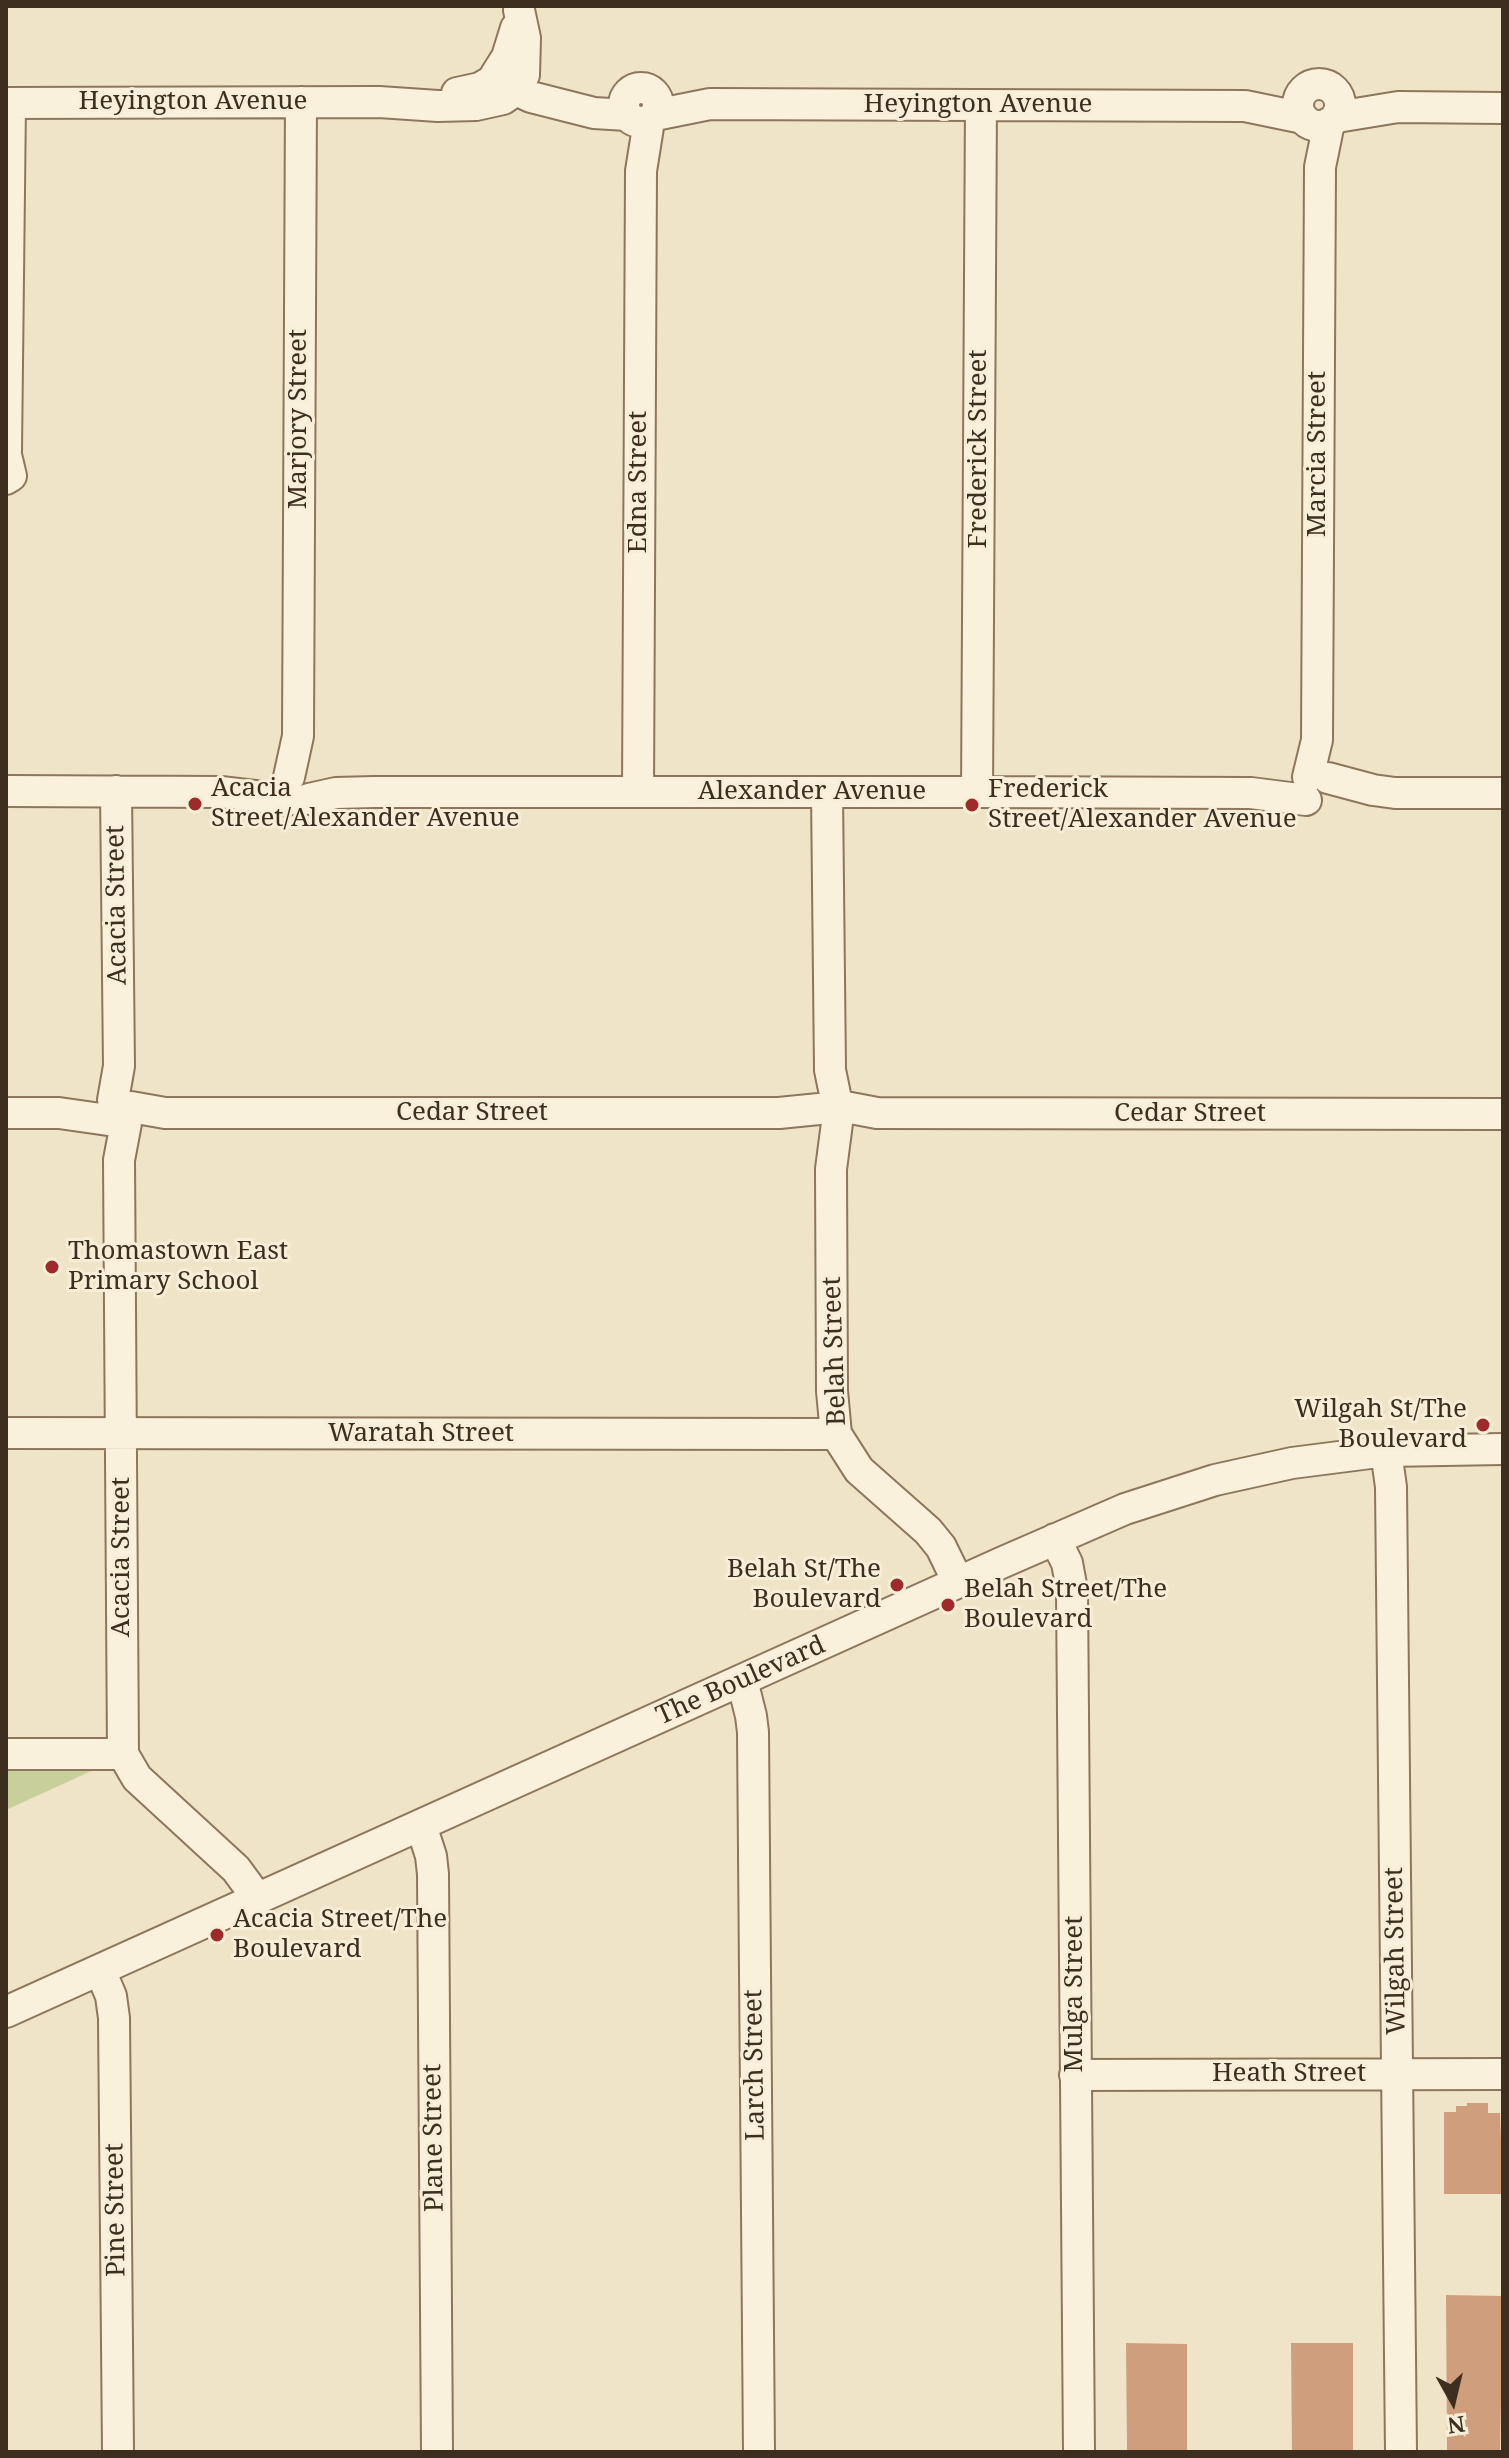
<!DOCTYPE html>
<style>
body{margin:0}
#map{position:relative;width:1509px;height:2458px;overflow:hidden;background:#f0e4c8;font-family:"Noto Serif",serif}
canvas{display:block}
.frame{position:absolute;inset:0;border:8px solid #3d2e20;pointer-events:none}
.north{position:absolute;left:1413px;top:2362px;width:80px;height:80px;-webkit-text-stroke:6px #f7eed8;paint-order:stroke;rotate:172deg;font-size:22px;font-weight:700;line-height:32px;text-align:center;color:#3d2e20}
.north::after{content:'';display:block;margin:auto;width:28px;height:36px;background:#3d2e20;clip-path:polygon(50% 0,100% 100%,50% 72%,0 100%)}
</style>
<div id="map">
<canvas width="1509" height="2458"></canvas>
<div class="frame"></div>
<div class="north">N</div>
</div>
<script>
const ctx = document.querySelector('canvas').getContext('2d');
ctx.lineJoin = 'round';
function fill(path, color) {
  ctx.fillStyle = color;
  ctx.fill(path, 'evenodd');
}
function shape(rows) {
  const path = new Path2D();
  for (const r of rows) {
    if (r.length === 3) {
      path.moveTo(r[0] + r[2], r[1]);
      path.arc(r[0], r[1], r[2], 0, 2 * Math.PI);
      continue;
    }
    path.moveTo(r[0], r[1]);
    for (let i = 2; i < r.length; i += 2) path.lineTo(r[i], r[i + 1]);
  }
  return path;
}
function stroke(path, color, width, dash) {
  ctx.strokeStyle = color;
  ctx.lineWidth = width;
  ctx.lineCap = dash ? 'butt' : 'round';
  ctx.setLineDash(dash || []);
  ctx.stroke(path);
}
function drawText(font, color, halo, rows, align = 'center') {
  ctx.font = font + ' "Noto Serif",serif';
  ctx.lineWidth = 6;
  ctx.setLineDash([]);
  ctx.textBaseline = 'middle';
  ctx.strokeStyle = halo;
  ctx.fillStyle = color;
  for (const [text, x, y, turn = 0] of rows) {
    ctx.save();
    ctx.translate(x, y);
    ctx.rotate((+turn || 0) * Math.PI / 180);
    ctx.textAlign = isNaN(turn) ? turn : align;
    if (halo) ctx.strokeText(text, 0, 0);
    ctx.fillText(text, 0, 0);
    ctx.restore();
  }
}
const green = shape([
 [6,1767,98,1768,6,1810]
]);
const building = shape([
 [1467,2103,1488,2103,1488,2113,1500,2113,1503,2194,1444,2194,1444,2112,1456,2112,1456,2106,1467,2106],
 [1446,2295,1503,2296,1500,2452,1447,2452],
 [1126,2343,1187,2344,1187,2452,1127,2452],
 [1291,2343,1353,2343,1353,2452,1292,2452]
]);
const minor = shape([
 [504,76,516,90,531,97,594,113,627,115],
 [1319,105,21],
 [641,105,17],
 [457,93,480,88,492,81,507,57,516,28],
 [6,103,379,102,438,106,476,105,503,99,516,90,524,75,525,38,519,10],
 [655,115,710,104,1245,106,1303,118],
 [1337,117,1398,107,1503,108],
 [6,451,10,103],
 [6,455,11,476,6,479],
 [289,777,298,736,301,102],
 [1308,777,1317,740,1320,167,1329,123],
 [1328,778,1373,790,1395,793,1503,793],
 [6,791,221,792,288,800],
 [638,792,641,171,649,121],
 [977,792,981,105],
 [827,793,830,1070,837,1104],
 [309,799,336,793,374,792,977,792,1251,793,1306,800],
 [113,1100,119,1066,116,791],
 [840,1106,877,1113,1503,1114],
 [131,1107,165,1113,779,1113,819,1109],
 [6,1113,59,1113,108,1120],
 [126,1123,119,1160,123,1754,137,1778,236,1869,258,1899],
 [837,1123,831,1169,832,1391,836,1434,859,1470,928,1531,941,1547,958,1582],
 [6,1433,836,1434],
 [1386,1451,1391,1487,1401,2452],
 [1055,1539,1067,1563,1072,1590,1079,2452],
 [742,1680,751,1716,753,1732,759,2452],
 [6,1754,123,1754],
 [421,1825,431,1856,433,1874,437,2452],
 [100,1970,111,1996,114,2018,118,2452],
 [6,2012,1001,1563,1125,1509,1215,1480,1292,1463,1386,1451,1503,1449],
 [1075,2075,1503,2074]
]);
const markers = [
 [195,804,8,"#9e2a2b"],
 [972,805,8,"#9e2a2b"],
 [52,1267,8,"#9e2a2b"],
 [1483,1425,8,"#9e2a2b"],
 [897,1585,8,"#9e2a2b"],
 [948,1605,8,"#9e2a2b"],
 [217,1935,8,"#9e2a2b"]
];
const streetNames = [
 ["Heyington Avenue",193,102],
 ["Heyington Avenue",978,105],
 ["Marjory Street",299,419,-90],
 ["Frederick Street",979,449,-90],
 ["Marcia Street",1318,454,-90],
 ["Edna Street",639,482,-90],
 ["Alexander Avenue",812,792],
 ["Acacia Street",117,905,-91],
 ["Cedar Street",472,1113],
 ["Cedar Street",1190,1114],
 ["Belah Street",835,1351,-92],
 ["Waratah Street",421,1434],
 ["Acacia Street",122,1557,-90],
 ["The Boulevard",741,1681,-24],
 ["Wilgah Street",1396,1951,-91],
 ["Mulga Street",1075,1994,-90],
 ["Larch Street",755,2065,-91],
 ["Heath Street",1289,2074],
 ["Plane Street",434,2138,-91],
 ["Pine Street",116,2210,-91]
];
const poiNames = [
 ["Acacia",211,789],
 ["Street/Alexander Avenue",211,819],
 ["Frederick",988,790],
 ["Street/Alexander Avenue",988,820],
 ["Thomastown East",68,1252],
 ["Primary School",68,1282],
 ["Wilgah St/The",1467,1410,"right"],
 ["Boulevard",1467,1440,"right"],
 ["Belah St/The",881,1570,"right"],
 ["Boulevard",881,1600,"right"],
 ["Belah Street/The",964,1590],
 ["Boulevard",964,1620],
 ["Acacia Street/The",233,1920],
 ["Boulevard",233,1950]
];
fill(green, '#c9cf9b');
fill(building, '#cf9f7d');
stroke(minor, '#8d765c', 34);
stroke(minor, '#faf1dc', 30);
for (const [x, y, r, color] of markers) {
  const dot = new Path2D();
  dot.arc(x, y, r, 0, 2 * Math.PI);
  ctx.fillStyle = color;
  ctx.fill(dot);
  stroke(dot, '#f7eed8', 3);
}
drawText('26px', '#3d2e20', '#f7eed8', streetNames);
drawText('26px', '#3d2e20', '#f7eed8', poiNames, 'left');
</script>
